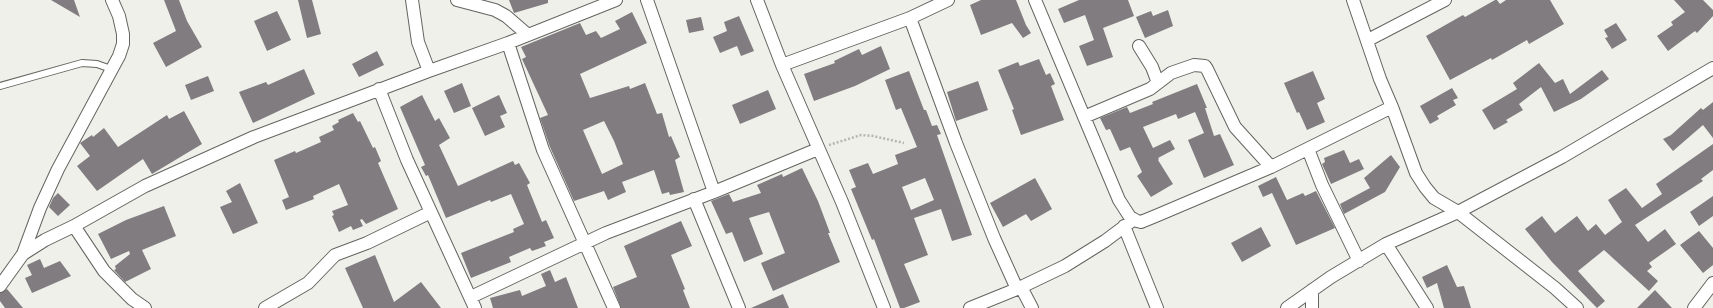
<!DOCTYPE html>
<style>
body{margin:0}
canvas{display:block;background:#eff0ea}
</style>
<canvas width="1713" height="308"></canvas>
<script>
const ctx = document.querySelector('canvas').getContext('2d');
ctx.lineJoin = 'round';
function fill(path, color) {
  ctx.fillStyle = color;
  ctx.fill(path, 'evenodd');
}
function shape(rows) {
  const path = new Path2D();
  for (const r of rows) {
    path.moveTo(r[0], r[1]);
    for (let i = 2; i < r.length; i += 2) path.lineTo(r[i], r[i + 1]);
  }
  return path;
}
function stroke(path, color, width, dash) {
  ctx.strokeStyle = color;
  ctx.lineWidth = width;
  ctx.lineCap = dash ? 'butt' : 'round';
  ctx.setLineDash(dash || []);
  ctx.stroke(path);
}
const building = shape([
 [51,0,74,0,80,17],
 [164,0,179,0,187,21,202,47,166,67,153,43,176,31],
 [298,0,312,0,321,34,307,38],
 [509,0,548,0,548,3,514,13],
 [981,0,1016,0,1026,25,1031,33,1023,38,1012,23,981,35,970,5],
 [1079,0,1128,0,1134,16,1103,28,1113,57,1087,66,1079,46,1094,40,1085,15,1064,23,1058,9],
 [1495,0,1497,0,1500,4,1506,0,1550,0,1564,24,1529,44,1527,40,1492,60,1491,58,1450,80,1426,36,1463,15,1465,17],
 [1674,0,1703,0,1713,10,1713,16,1697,33,1695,31,1668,51,1657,36,1673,25,1671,22,1685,12],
 [1168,10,1173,26,1145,38,1136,17,1151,11,1153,16],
 [277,11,291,40,267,51,254,21],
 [632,12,647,43,580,74,590,98,629,86,630,89,645,83,657,114,662,113,669,137,671,136,680,157,675,160,684,192,670,195,669,192,662,194,654,170,622,182,626,192,608,200,604,191,574,201,550,147,540,118,548,115,522,59,526,57,521,47,580,23,586,35,596,31,601,38,620,29,615,21],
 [604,121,614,141,623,164,602,174,583,130],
 [739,16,754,51,741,56,737,46,720,53,713,37,727,31,724,22],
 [701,17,704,30,689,33,686,20],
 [1616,23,1627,40,1612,49,1605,38,1608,37,1604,30],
 [881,46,890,69,855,86,814,101,804,74,835,63,834,61,859,49,862,55],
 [377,51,384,65,359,77,352,64],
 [1039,59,1046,75,1050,73,1055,84,1051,86,1064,120,1021,135,1012,110,1014,109,998,70,1018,62,1020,66],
 [1539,63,1555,83,1563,79,1570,94,1602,70,1609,79,1581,99,1554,112,1541,87,1519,104,1523,110,1506,120,1508,122,1494,130,1482,110,1517,89,1513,83],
 [304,69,315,94,253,123,239,92,266,82,268,85],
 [909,71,924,110,926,110,932,126,937,125,941,134,937,135,972,235,952,241,941,209,914,218,928,255,904,264,920,302,904,308,900,308,874,239,872,240,851,189,856,187,849,170,868,163,873,174,898,164,895,155,917,147,901,108,896,110,885,80],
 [925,178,934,200,911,210,902,187],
 [1313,71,1325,99,1317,103,1325,122,1307,130,1299,112,1297,113,1284,83],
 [208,76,214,91,191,100,185,85],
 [978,81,988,110,956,121,947,92],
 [462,83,471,106,454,113,444,91],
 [1197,84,1207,108,1205,108,1214,136,1220,134,1234,165,1204,178,1188,140,1204,133,1195,112,1178,119,1176,114,1143,127,1153,148,1170,140,1175,149,1158,158,1159,159,1158,160,1173,184,1151,197,1137,176,1142,172,1130,147,1120,151,1110,129,1106,130,1100,118,1127,107,1130,113,1153,104,1152,102],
 [1452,88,1458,98,1453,100,1456,105,1437,116,1439,119,1430,124,1420,106],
 [768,90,776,109,740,124,732,105],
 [422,95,435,121,439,118,450,138,439,145,458,186,513,161,515,165,519,163,530,183,527,185,542,222,546,220,554,238,544,242,546,246,532,251,530,248,509,257,511,262,471,278,461,253,514,232,513,229,524,224,511,194,491,202,490,200,446,218,428,175,426,176,421,167,425,165,400,107],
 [499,95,507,113,500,116,505,127,485,136,472,108],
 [1713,102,1713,138,1703,125,1673,151,1663,139,1671,135,1701,108,1703,110],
 [184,111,202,144,152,174,143,159,97,191,77,166,90,156,80,143,92,135,93,137,104,128,118,147,167,115,169,119],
 [353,113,358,122,360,121,373,148,375,147,381,161,378,163,398,209,366,224,362,219,360,220,363,226,353,230,351,226,339,232,332,216,334,215,332,211,348,205,339,184,313,196,314,199,286,210,282,200,289,197,274,160,295,151,296,153,321,142,319,137,334,130,332,126,339,122,338,120],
 [1713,144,1713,170,1701,179,1703,181,1635,225,1648,242,1665,229,1676,244,1649,263,1652,267,1647,271,1658,281,1649,291,1604,250,1578,271,1605,301,1597,308,1552,262,1525,229,1542,216,1555,233,1577,216,1588,231,1596,224,1605,235,1622,222,1608,200,1626,188,1642,208,1662,194,1656,184],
 [1344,150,1350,163,1359,159,1364,169,1331,184,1322,164,1325,162,1324,158],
 [1391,155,1400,167,1385,192,1344,214,1340,204,1370,188,1364,178],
 [802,168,818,201,830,233,828,233,840,262,773,291,761,263,785,253,769,212,749,218,763,254,744,262,732,232,726,234,711,201,729,194,733,202,761,193,757,185,782,174,783,177],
 [1276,177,1287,200,1303,193,1305,196,1316,191,1335,228,1296,245,1272,193,1263,197,1258,186],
 [1035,178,1052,209,1031,221,1026,214,1003,227,990,203],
 [240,183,258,223,233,234,220,207,232,202,226,191],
 [58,193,70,205,58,216,49,207,53,198],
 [1713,196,1713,216,1699,226,1690,212],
 [164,206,176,236,142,250,151,269,125,282,114,270,116,269,115,266,130,254,129,251,111,259,98,234,126,220],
 [681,221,692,246,671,255,685,289,683,290,690,308,621,308,613,287,637,277,624,246],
 [1261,227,1271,246,1242,262,1231,243],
 [1699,231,1713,248,1713,265,1703,273,1680,245],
 [375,255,394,302,421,282,441,308,363,308,345,268],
 [40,259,44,268,60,261,71,276,32,293,25,278,32,275,27,265],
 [1447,265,1457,287,1464,286,1471,308,1444,308,1437,283,1427,288,1422,277],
 [550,270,555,282,566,277,578,308,493,308,490,298,520,290,522,296,546,286,541,274],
 [7,289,23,308,5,308,0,301,0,293],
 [1655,290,1672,308,1637,308],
 [783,294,789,308,751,308]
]);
const path = shape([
 [829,145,861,135,873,136,904,143]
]);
const service = shape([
 [0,86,82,63,97,64,111,69]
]);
const minor = shape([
 [412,0,418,42,429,71],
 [457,0,495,10,506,16,528,35],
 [647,0,714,192],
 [757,0,782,65,842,202,884,308],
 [1035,0,1119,200,1130,217,1137,221,1141,222,1158,215,1271,167,1392,107],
 [1353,0,1380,79,1392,107,1416,173,1425,187,1434,198,1458,212,1555,288,1577,308],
 [910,18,956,143,994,238,1017,289],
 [1368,40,1445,0],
 [508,43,543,150,614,308],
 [1139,46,1152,67,1158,83],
 [782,65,910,18,948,0],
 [379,89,407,160,475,308],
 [1084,117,1150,89,1171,73,1194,65,1205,66,1207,69,1235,127,1271,167],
 [1308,149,1322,185,1359,261],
 [694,199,739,308],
 [74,226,104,271,132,299,145,308],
 [1124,226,1157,308],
 [1386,244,1427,308],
 [23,254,40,208,58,169,119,56,123,44,123,34,119,16,112,0],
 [0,286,23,254,45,240,74,226,145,186,254,137,429,71,508,43,616,0],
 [1021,287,1032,308],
 [1312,290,1312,308],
 [471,297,606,233,714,192,818,149],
 [265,308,308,283,335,255,367,243,431,212],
 [970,308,1017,289,1065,266,1105,241,1133,220],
 [1287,308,1331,277,1386,244,1458,212,1562,157,1713,68],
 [1694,308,1713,283]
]);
fill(building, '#817c80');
stroke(service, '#646560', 8);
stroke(minor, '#646560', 14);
stroke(path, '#b5b6b1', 2.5, [2, 2]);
stroke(service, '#fff', 6);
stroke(minor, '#fff', 12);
</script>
